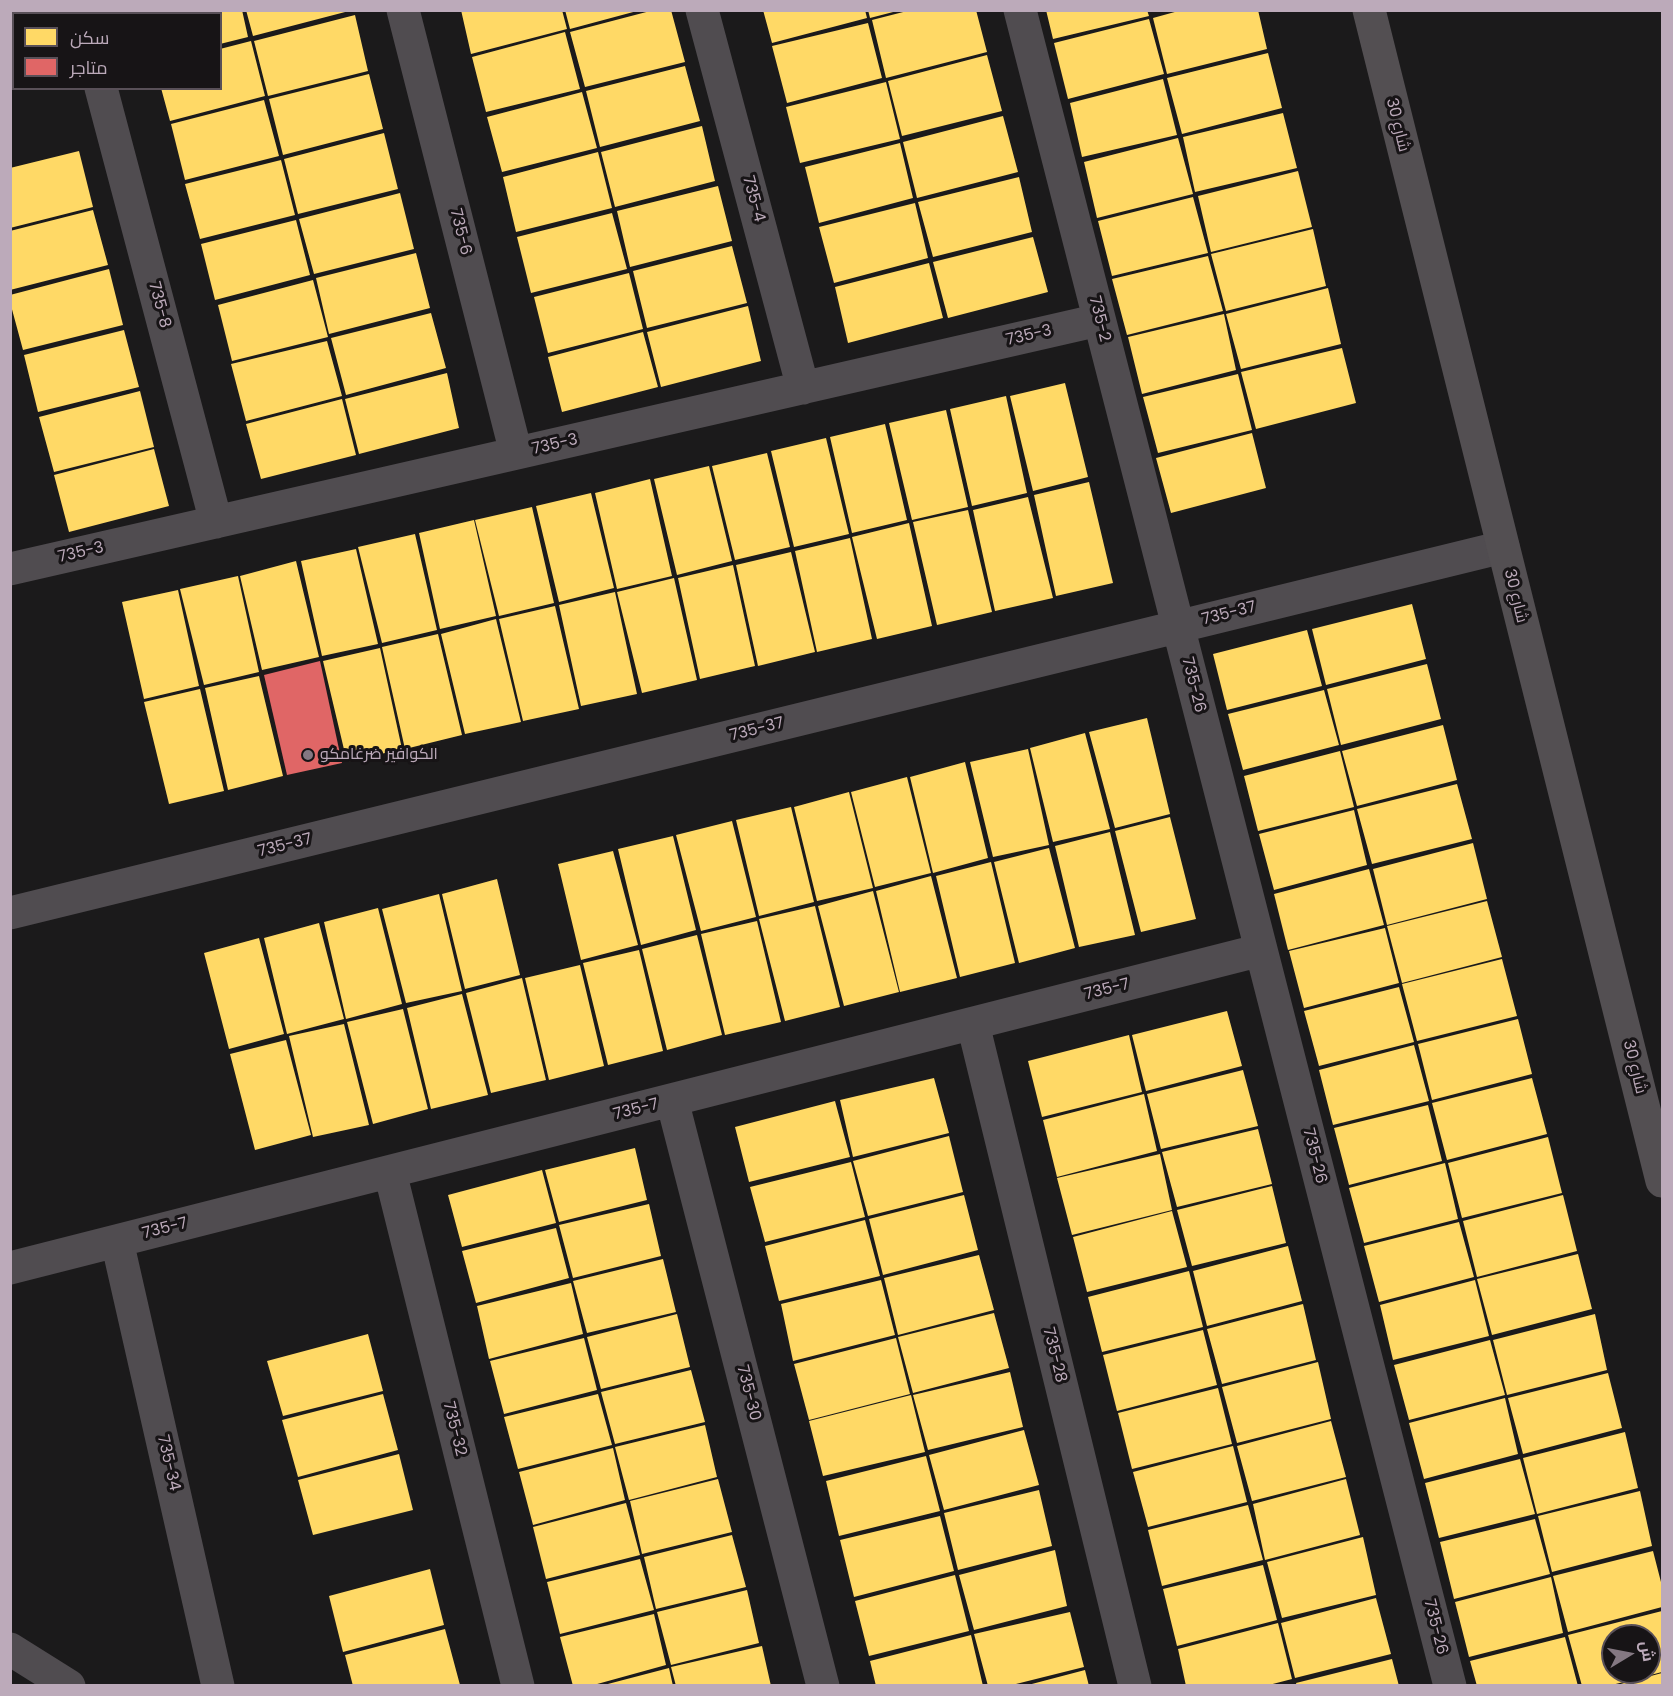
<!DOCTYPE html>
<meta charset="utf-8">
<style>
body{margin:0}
#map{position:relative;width:1673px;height:1696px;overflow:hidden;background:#1b1a1b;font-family:Poppins,Cairo,sans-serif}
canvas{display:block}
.frame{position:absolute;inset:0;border:12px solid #bcaaba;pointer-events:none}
.legend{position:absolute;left:12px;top:12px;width:210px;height:78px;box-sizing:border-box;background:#171416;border:2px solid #595058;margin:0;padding:8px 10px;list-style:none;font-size:18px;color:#bcaaba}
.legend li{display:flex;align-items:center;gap:12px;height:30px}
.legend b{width:30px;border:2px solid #595058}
.north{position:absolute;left:1601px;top:1624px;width:60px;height:60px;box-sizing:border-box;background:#171416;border:2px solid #595058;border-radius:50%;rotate:80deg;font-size:16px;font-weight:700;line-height:24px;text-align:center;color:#bcaaba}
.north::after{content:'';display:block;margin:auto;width:21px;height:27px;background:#847882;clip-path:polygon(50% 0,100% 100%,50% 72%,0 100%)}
</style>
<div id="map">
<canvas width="1673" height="1696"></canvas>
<div class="frame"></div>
<ul class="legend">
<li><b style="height:16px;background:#ffd966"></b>سكن</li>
<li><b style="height:16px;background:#e06666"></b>متاجر</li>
</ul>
<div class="north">ش</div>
</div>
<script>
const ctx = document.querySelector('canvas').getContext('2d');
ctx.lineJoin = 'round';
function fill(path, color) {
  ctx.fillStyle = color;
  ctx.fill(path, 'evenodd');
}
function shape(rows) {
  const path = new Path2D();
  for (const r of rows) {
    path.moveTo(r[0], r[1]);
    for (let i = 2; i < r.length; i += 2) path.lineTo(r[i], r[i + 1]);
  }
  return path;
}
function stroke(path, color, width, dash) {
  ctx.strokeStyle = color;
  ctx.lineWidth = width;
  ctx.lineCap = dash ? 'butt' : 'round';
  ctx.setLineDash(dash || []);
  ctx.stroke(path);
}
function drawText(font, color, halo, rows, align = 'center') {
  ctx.font = font + ' Poppins,Cairo,sans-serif';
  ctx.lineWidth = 6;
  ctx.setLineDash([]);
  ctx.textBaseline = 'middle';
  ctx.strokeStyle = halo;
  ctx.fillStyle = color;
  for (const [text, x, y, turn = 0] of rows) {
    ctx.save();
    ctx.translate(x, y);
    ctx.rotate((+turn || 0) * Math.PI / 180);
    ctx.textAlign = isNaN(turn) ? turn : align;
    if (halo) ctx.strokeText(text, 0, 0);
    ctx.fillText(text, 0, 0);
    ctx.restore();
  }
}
const homes = shape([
 [141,10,242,10,248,37,220,44,220,14,142,14],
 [246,10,349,10,349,11,253,36],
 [461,10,562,10,567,29,471,54],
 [565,10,637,10,637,11,570,29],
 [654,10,671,10,685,62,585,87,570,32],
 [763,10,865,10,867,18,772,43],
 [868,10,896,10,897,11,870,18],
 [911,10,976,10,987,52,886,78,872,20],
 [1046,10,1147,10,1149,16,1053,39],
 [1182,10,1258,10,1267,49,1167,74,1153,18],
 [355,15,368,71,268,96,254,41],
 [1149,19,1164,74,1068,99,1054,43],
 [868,23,882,78,787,103,772,46],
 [565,32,580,89,486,112,472,57],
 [251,41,265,96,170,121,161,88,220,88,220,49],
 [1268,53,1282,108,1182,134,1167,78],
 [987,55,1002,111,902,136,888,81],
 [685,66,700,121,600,147,586,91],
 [369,74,383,129,283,155,269,99],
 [1163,79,1177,135,1082,157,1070,103],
 [886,82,900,139,800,163,786,107],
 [582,92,597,148,502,172,487,117],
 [264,100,279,156,185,180,171,124],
 [1283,113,1297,168,1195,192,1183,137],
 [1003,116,1018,172,917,198,903,142],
 [702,126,715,181,615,207,601,152],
 [384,133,398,189,298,214,284,159],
 [1178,138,1193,194,1097,218,1084,162],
 [900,143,913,198,819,223,805,167],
 [79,151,93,207,10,228,10,168],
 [598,152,612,208,516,232,503,177],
 [281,160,295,215,200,239,185,184],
 [1298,171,1312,227,1211,252,1198,196],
 [1019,177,1032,232,933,257,918,202],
 [718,186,732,241,630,267,617,211],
 [400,193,414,249,314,274,299,219],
 [1193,197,1208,253,1112,276,1098,221],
 [915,203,928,258,834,283,819,227],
 [93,210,108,265,10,290,10,231],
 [612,213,627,269,531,293,517,237],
 [296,220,310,275,215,300,201,244],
 [1313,229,1326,286,1226,311,1211,254],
 [1033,237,1048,292,948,318,933,262],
 [732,246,747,303,647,328,633,271],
 [416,253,430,308,329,334,316,278],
 [1208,256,1223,311,1127,335,1112,279],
 [929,263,943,318,848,343,835,287],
 [109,269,123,325,23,350,10,302,10,295],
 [629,273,643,329,548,353,534,297],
 [313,280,328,337,232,361,218,305],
 [1328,288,1341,344,1241,369,1226,314],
 [748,306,761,361,661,387,647,332],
 [431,313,446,368,346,395,331,338],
 [1224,314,1236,370,1142,394,1128,337],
 [124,330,139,387,38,412,24,355],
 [643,332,658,387,562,412,548,357],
 [327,341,342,396,246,421,231,364],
 [1342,348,1356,403,1256,429,1241,372],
 [447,373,459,428,359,454,345,399],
 [1238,374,1252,430,1158,453,1143,397],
 [1065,383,1088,477,1033,491,1010,396],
 [140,391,154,447,54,472,39,417],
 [1006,396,1027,493,972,506,950,409],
 [342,399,356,455,261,479,246,424],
 [946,410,968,507,912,520,889,423],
 [885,424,907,520,852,533,830,437],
 [1252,433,1266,488,1171,513,1156,458],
 [826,438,849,534,794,547,771,451],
 [154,449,169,506,69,532,54,475],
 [767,453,790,547,735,560,712,466],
 [709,466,732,561,677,575,654,479],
 [650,479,672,576,617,589,595,493],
 [1089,482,1113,583,1056,596,1034,495],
 [591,493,614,588,559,602,536,506],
 [1028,497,1053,598,995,611,973,510],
 [532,507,554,603,499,616,475,520],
 [968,510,992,612,937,625,913,522],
 [474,520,496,616,440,629,419,533],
 [909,523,932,626,877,639,852,537],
 [415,534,437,630,382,643,358,547],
 [850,538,872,639,817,652,795,551],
 [356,549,378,644,322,656,301,561],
 [791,552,815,652,758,666,736,565],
 [296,561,319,657,262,670,240,576],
 [733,565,755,666,700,679,678,578],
 [238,576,259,672,204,685,180,589],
 [674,578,697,680,642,693,617,592],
 [178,590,199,686,144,699,122,602],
 [615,592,637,694,581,706,559,605],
 [1412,604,1426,659,1326,685,1312,629],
 [555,606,579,709,523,721,499,619],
 [496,619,521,722,465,734,441,634],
 [1307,630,1322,686,1227,710,1213,654],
 [438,634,462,735,405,749,382,647],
 [380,648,402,749,347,762,323,661],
 [1427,664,1441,719,1341,745,1327,689],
 [259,676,283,776,228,790,205,688],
 [200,689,224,791,169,804,144,702],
 [1324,690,1339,745,1243,770,1228,714],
 [1147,718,1170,814,1115,828,1089,732],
 [1443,725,1457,780,1357,806,1342,751],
 [1085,733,1110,829,1053,842,1030,748],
 [1028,749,1049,845,993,857,970,762],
 [1340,751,1354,807,1258,831,1244,776],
 [965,762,988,858,933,873,910,777],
 [907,777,931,873,875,887,851,792],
 [1457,784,1472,839,1372,864,1357,809],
 [849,792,873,888,817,901,794,807],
 [791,807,814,902,759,916,736,820],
 [1354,810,1367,865,1274,890,1259,834],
 [1170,817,1196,919,1141,932,1115,831],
 [732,821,756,917,701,931,676,835],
 [1110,832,1135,935,1079,947,1055,846],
 [673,836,696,930,641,945,618,849],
 [1473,843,1487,899,1387,925,1373,869],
 [1049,848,1075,948,1019,963,994,862],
 [613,851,638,945,581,960,558,864],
 [991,862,1015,963,960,977,936,876],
 [1369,869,1384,925,1288,950,1274,894],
 [931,876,957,978,900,992,876,891],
 [497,879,520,975,465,989,442,894],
 [873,891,899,992,844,1006,818,906],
 [439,894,462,991,406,1003,382,909],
 [1487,901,1502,957,1402,983,1387,926],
 [815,906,840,1007,785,1021,759,919],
 [378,908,402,1004,346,1019,324,922],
 [757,921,781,1022,725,1035,701,934],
 [319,923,344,1019,287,1034,264,938],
 [1385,928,1399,983,1304,1008,1289,951],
 [697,935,722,1035,667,1050,642,949],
 [259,938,284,1034,229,1049,204,953],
 [639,950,663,1051,608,1065,583,963],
 [1502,959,1517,1016,1417,1041,1402,984],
 [580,965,604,1066,549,1080,525,978],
 [522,978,546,1080,491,1093,466,993],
 [1399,987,1414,1042,1319,1066,1304,1011],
 [462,994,488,1095,431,1109,407,1008],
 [403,1009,428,1109,373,1124,347,1022],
 [1227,1011,1242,1066,1146,1091,1132,1035],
 [1518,1019,1532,1074,1432,1100,1418,1044],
 [344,1024,369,1125,313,1137,289,1036],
 [1129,1035,1142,1092,1042,1117,1028,1061],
 [286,1040,311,1135,255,1150,230,1054],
 [1414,1045,1429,1101,1333,1125,1319,1070],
 [1243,1070,1258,1126,1161,1149,1147,1094],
 [934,1078,949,1133,853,1157,840,1100],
 [1532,1078,1547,1134,1447,1160,1432,1103],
 [1144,1094,1157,1151,1057,1177,1043,1120],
 [835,1101,850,1157,749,1182,735,1127],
 [1428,1105,1442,1161,1349,1185,1334,1128],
 [1258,1129,1272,1184,1177,1207,1162,1152],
 [949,1136,963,1192,868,1216,853,1161],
 [1548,1137,1562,1193,1462,1218,1448,1163],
 [635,1148,647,1200,559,1222,545,1170],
 [1160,1154,1172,1210,1072,1235,1057,1178],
 [851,1162,865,1217,765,1242,750,1187],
 [1445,1163,1458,1219,1364,1243,1349,1188],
 [542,1170,556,1223,462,1247,448,1195],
 [1272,1186,1286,1243,1192,1266,1177,1210],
 [964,1195,978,1250,883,1275,869,1219],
 [1563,1195,1577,1251,1477,1277,1463,1221],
 [649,1204,661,1256,573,1278,559,1225],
 [1172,1211,1187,1267,1087,1292,1073,1237],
 [865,1220,880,1276,779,1301,765,1246],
 [1459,1222,1474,1277,1379,1302,1364,1246],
 [556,1228,569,1278,476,1303,462,1251],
 [1288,1246,1302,1301,1207,1326,1193,1271],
 [1578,1254,1592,1309,1492,1335,1477,1279],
 [979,1255,994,1310,898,1335,884,1278],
 [663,1259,676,1312,587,1333,573,1281],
 [1189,1271,1203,1327,1102,1352,1088,1297],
 [881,1280,895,1335,793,1361,781,1304],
 [1475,1280,1489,1336,1393,1360,1380,1305],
 [571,1283,583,1334,489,1359,477,1306],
 [1303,1304,1316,1360,1222,1384,1207,1329],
 [994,1313,1009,1368,913,1393,898,1337],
 [677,1314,690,1367,601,1389,587,1337],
 [1595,1314,1607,1370,1507,1395,1493,1340],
 [1203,1330,1217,1385,1117,1411,1103,1355],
 [368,1334,383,1391,283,1416,267,1361],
 [584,1338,597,1390,504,1414,490,1361],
 [896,1338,910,1394,809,1420,794,1364],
 [1490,1340,1505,1395,1409,1420,1394,1365],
 [1318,1362,1331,1419,1237,1443,1222,1387],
 [691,1370,705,1422,615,1444,601,1392],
 [1010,1372,1023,1427,928,1450,913,1395],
 [1608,1373,1622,1428,1523,1454,1508,1398],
 [1218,1388,1232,1444,1132,1469,1118,1413],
 [383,1394,398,1450,298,1477,282,1420],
 [598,1394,612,1445,518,1469,504,1417],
 [911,1395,925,1452,823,1476,809,1421],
 [1505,1398,1518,1454,1424,1479,1409,1423],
 [1331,1421,1346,1477,1252,1501,1237,1446],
 [705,1425,717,1477,629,1500,615,1447],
 [1024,1430,1039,1485,944,1510,929,1455],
 [1625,1432,1638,1488,1537,1514,1523,1458],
 [1233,1446,1247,1502,1148,1527,1133,1472],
 [613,1448,625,1500,533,1525,519,1472],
 [399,1454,413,1510,313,1535,298,1480],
 [926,1456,940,1511,839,1536,826,1481],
 [1520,1459,1535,1514,1439,1538,1425,1483],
 [718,1479,732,1532,642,1554,630,1501],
 [1346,1479,1360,1535,1265,1560,1253,1504],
 [1039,1490,1052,1546,958,1570,944,1513],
 [1640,1491,1652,1546,1552,1572,1538,1516],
 [626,1503,640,1555,546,1579,533,1527],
 [1248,1505,1263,1560,1162,1586,1148,1530],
 [940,1516,954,1571,854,1597,840,1540],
 [1535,1519,1550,1574,1454,1599,1440,1542],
 [732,1535,746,1587,656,1609,644,1557],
 [1363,1537,1376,1595,1282,1618,1267,1562],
 [1055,1550,1067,1606,974,1630,959,1575],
 [1653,1551,1662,1586,1662,1607,1568,1632,1553,1576],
 [640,1559,654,1610,560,1634,547,1582],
 [1263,1565,1277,1620,1177,1646,1163,1589],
 [430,1569,444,1625,343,1652,329,1596],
 [955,1575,969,1631,869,1656,855,1601],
 [1551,1577,1563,1633,1469,1657,1455,1602],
 [747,1590,759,1643,671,1665,657,1612],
 [1376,1598,1391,1654,1295,1678,1281,1623],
 [1662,1611,1662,1672,1608,1686,1582,1686,1568,1635],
 [1613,1636,1649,1636,1649,1672,1613,1672],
 [1070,1612,1084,1667,1008,1686,988,1686,974,1634],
 [654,1614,666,1665,590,1686,573,1686,560,1637],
 [1278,1623,1292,1679,1265,1686,1186,1686,1178,1649],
 [445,1629,460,1685,353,1686,345,1655],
 [971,1635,983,1686,876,1686,870,1661],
 [1565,1637,1578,1686,1477,1686,1470,1661],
 [762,1646,771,1686,676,1686,671,1667],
 [1392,1659,1399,1686,1297,1686,1296,1683],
 [669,1668,673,1686,604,1686,604,1685],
 [1085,1670,1089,1686,1028,1686,1028,1685],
 [1662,1673,1662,1686,1617,1686,1617,1685]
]);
const shops = shape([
 [320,661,342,763,287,775,264,675]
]);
const street = shape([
 [80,10,81,14],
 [403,10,516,453],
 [702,10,803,388],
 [1020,10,1450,1686],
 [101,88,216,522],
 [10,569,1099,320],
 [10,913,1503,547],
 [973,1024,1135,1686],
 [672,1100,823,1686],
 [390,1172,518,1686],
 [117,1241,218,1686],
 [10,1268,1261,950],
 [10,1649,69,1686]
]);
const secondary = shape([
 [1369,10,1662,1181]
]);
const markers = [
 [308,755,6,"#847882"]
];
const streetNames = [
 ["شارع 30",1397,125,76],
 ["735-4",753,199,75],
 ["735-6",460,232,76],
 ["735-8",159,305,75],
 ["735-2",1099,319,76],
 ["735-3",1029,336,-13],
 ["735-3",555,445,-13],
 ["735-3",81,553,-13],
 ["شارع 30",1515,596,76],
 ["735-37",1229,614,-14],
 ["735-26",1193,685,76],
 ["735-37",757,730,-14],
 ["735-37",285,846,-14],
 ["735-7",1107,990,-14],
 ["شارع 30",1634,1067,76],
 ["735-7",636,1110,-14],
 ["735-26",1314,1156,76],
 ["735-7",165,1229,-14],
 ["735-28",1054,1355,76],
 ["735-30",748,1393,76],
 ["735-32",454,1429,76],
 ["735-34",168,1463,77],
 ["735-26",1435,1627,76]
];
const poiNames = [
 ["الكوافير ضرغامكو",320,755]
];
fill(homes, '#ffd966');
fill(shops, '#e06666');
stroke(street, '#504c50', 33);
stroke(secondary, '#534f52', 33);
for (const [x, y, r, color] of markers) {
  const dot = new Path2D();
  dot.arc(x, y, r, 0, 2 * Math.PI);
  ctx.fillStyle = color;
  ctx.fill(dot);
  stroke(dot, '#171416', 2);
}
drawText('16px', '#bcaaba', '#171416', streetNames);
drawText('16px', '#bcaaba', '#171416', poiNames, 'left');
</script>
